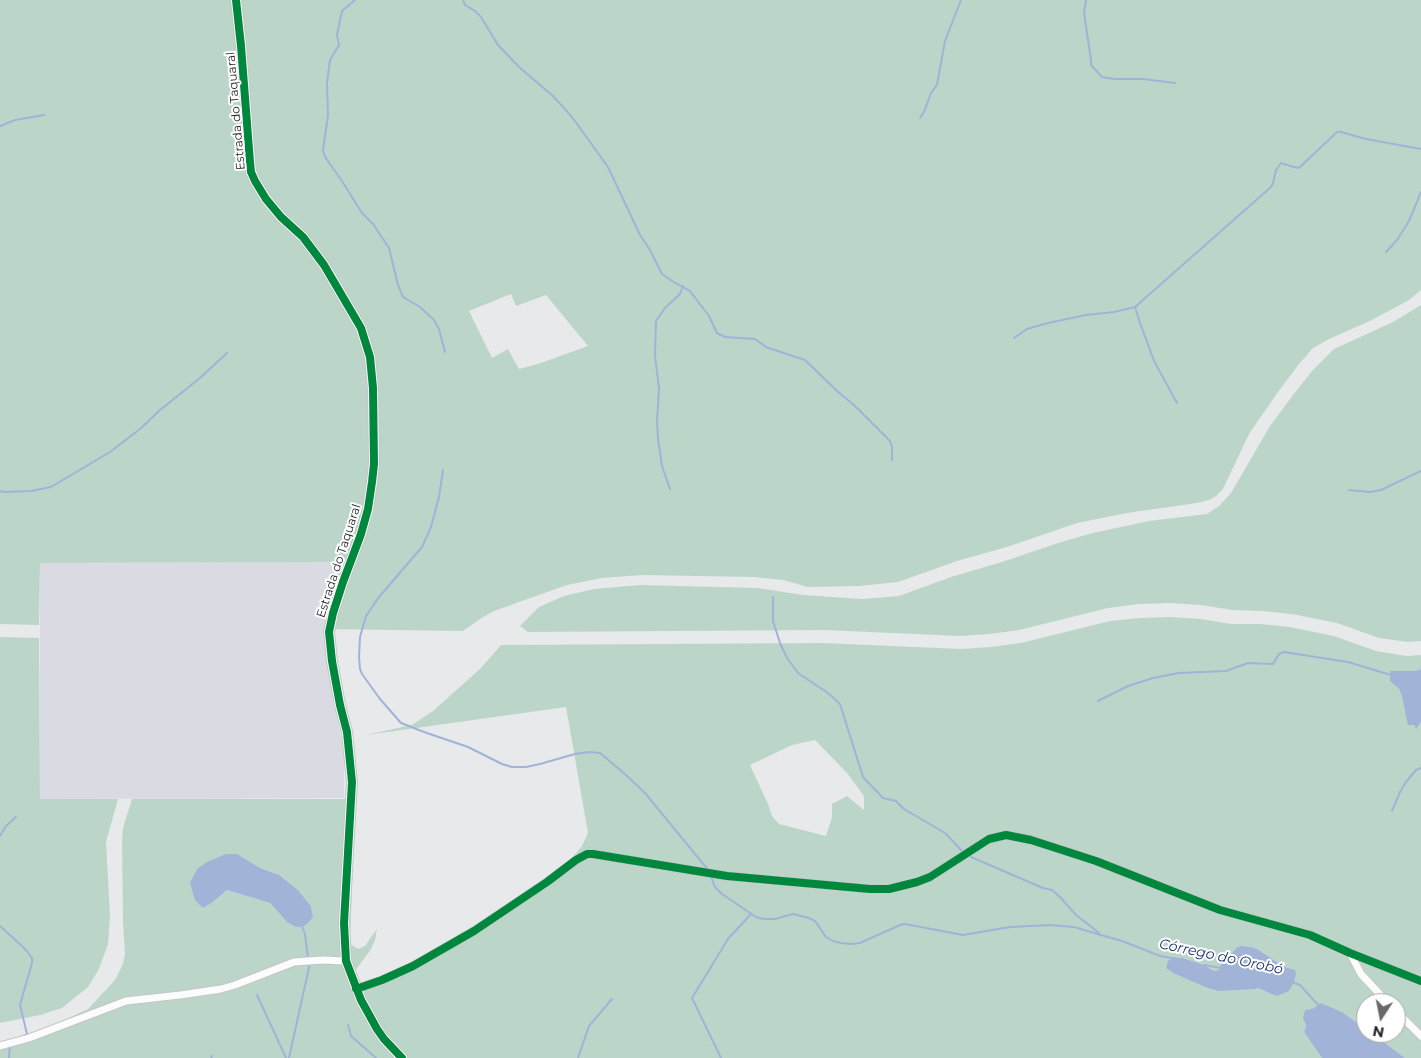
<!DOCTYPE html>
<meta charset="utf-8">
<style>
body{margin:0}
#map{position:relative;width:1421px;height:1058px;overflow:hidden;background:#e8e9eb;font-family:Montserrat,sans-serif}
canvas{display:block}
.north{position:absolute;left:1356px;top:993px;width:50px;height:50px;box-sizing:border-box;background:#fff;border:1px solid #a7a7a8;border-radius:50%;rotate:191deg;font-size:14px;font-weight:700;line-height:20px;text-align:center;color:#242426}
.north::after{content:'';display:block;margin:auto;width:18px;height:22px;background:#69696b;clip-path:polygon(50% 0,100% 100%,50% 72%,0 100%)}
</style>
<div id="map">
<canvas width="1421" height="1058"></canvas>
<div class="north">N</div>
</div>
<script>
const ctx = document.querySelector('canvas').getContext('2d');
ctx.lineJoin = 'round';
function fill(path, color) {
  ctx.fillStyle = color;
  ctx.fill(path, 'evenodd');
}
function shape(rows) {
  const path = new Path2D();
  for (const r of rows) {
    path.moveTo(r[0], r[1]);
    for (let i = 2; i < r.length; i += 2) path.lineTo(r[i], r[i + 1]);
  }
  return path;
}
function stroke(path, color, width, dash) {
  ctx.strokeStyle = color;
  ctx.lineWidth = width;
  ctx.lineCap = dash ? 'butt' : 'round';
  ctx.setLineDash(dash || []);
  ctx.stroke(path);
}
function drawText(font, color, halo, rows, align = 'center') {
  ctx.font = font + ' Montserrat,sans-serif';
  ctx.lineWidth = 4;
  ctx.setLineDash([]);
  ctx.textBaseline = 'middle';
  ctx.strokeStyle = halo;
  ctx.fillStyle = color;
  for (const [text, x, y, turn = 0] of rows) {
    ctx.save();
    ctx.translate(x, y);
    ctx.rotate((+turn || 0) * Math.PI / 180);
    ctx.textAlign = isNaN(turn) ? turn : align;
    if (halo) ctx.strokeText(text, 0, 0);
    ctx.fillText(text, 0, 0);
    ctx.restore();
  }
}
const built = shape([
 [344,562,325,625,323,635,338,722,344,748,344,798,40,799,40,563]
]);
const green = shape([
 [0,0,1421,0,1421,290,1409,300,1372,320,1329,339,1313,348,1299,364,1278,392,1249,434,1223,489,1216,496,1209,500,1197,503,1127,513,1077,523,1010,546,957,561,898,582,859,586,808,587,783,580,754,577,642,575,602,578,567,585,494,611,480,619,463,631,324,629,344,562,40,563,39,625,0,624],
 [511,294,516,306,546,295,588,346,538,364,519,369,508,349,492,358,469,311],
 [1421,305,1421,641,1408,642,1379,638,1337,623,1292,614,1262,611,1232,610,1201,605,1170,603,1139,604,1108,608,1019,630,990,634,960,636,824,630,528,632,520,626,539,607,564,596,594,589,640,585,758,588,803,595,863,599,899,596,951,577,1002,562,1058,543,1093,533,1149,521,1207,514,1219,506,1231,493,1270,426,1293,395,1313,370,1334,349,1393,322],
 [1171,617,1201,619,1231,624,1261,624,1290,627,1334,636,1376,651,1407,656,1421,655,1421,669,1415,671,1390,671,1390,681,1399,689,1402,697,1405,712,1416,728,1421,722,1421,1058,1405,1058,1372,1033,1396,1033,1396,1003,1366,1003,1366,1029,1342,1012,1321,1003,1312,1009,1305,1010,1304,1022,1306,1026,1304,1032,1322,1058,0,1058,0,1043,41,1031,88,1009,115,980,123,964,125,953,123,923,122,841,123,828,132,799,355,799,350,944,358,949,365,946,377,929,375,940,371,949,355,971,359,981,366,987,370,988,381,985,439,955,460,937,560,873,582,846,588,833,566,707,366,735,412,725,433,711,481,668,501,645,823,643,961,649,991,647,1021,643,1110,621,1140,618],
 [815,740,847,773,864,796,864,810,847,796,832,804,832,817,826,836,779,824,772,816,768,804,750,765,792,745],
 [249,862,260,868,281,875,298,890,311,906,313,917,287,922,270,903,227,890,213,902,203,908],
 [1236,948,1257,949,1285,967,1295,970,1271,993,1258,988,1187,979,1175,974,1174,957,1183,958,1204,965,1214,971,1219,970,1228,956,1233,952],
 [0,637,39,638,40,799,118,799,106,842,110,916,108,944,99,969,88,987,62,1008,40,1015,0,1023]
]);
const water = shape([
 [1421,669,1421,722,1416,729,1414,725,1408,725,1405,712,1402,697,1399,689,1390,681,1390,671,1415,671],
 [226,854,237,854,260,868,280,875,298,890,311,906,313,917,309,922,304,926,296,927,287,922,270,903,227,890,213,902,203,908,195,900,190,883,197,869,207,862],
 [1241,946,1250,947,1257,949,1285,967,1295,970,1296,974,1294,982,1289,991,1277,996,1258,988,1255,989,1219,991,1208,988,1175,974,1166,968,1168,961,1174,957,1183,958,1204,965,1214,971,1219,970,1222,962,1233,952,1236,948],
 [1321,1003,1342,1012,1366,1029,1366,1033,1372,1033,1405,1058,1322,1058,1304,1032,1306,1026,1303,1018,1305,1010,1312,1009]
]);
const stream = shape([
 [355,0,342,11,337,35,339,45,330,60,327,83,328,116,323,150,325,157,342,181,362,213,373,224,389,248,398,285,403,297,420,307,434,320,439,329,445,352],
 [463,0,465,5,475,11,481,17,498,45,519,67,553,96,572,117,608,167,640,235,650,250,662,274,672,281,690,291,709,316,717,333,725,337,755,339,766,347,805,360,837,391,854,405,890,441,892,447,892,460],
 [1086,0,1084,13,1091,60,1091,65,1102,77,1114,79,1143,79,1175,83],
 [920,118,924,112,931,93,937,85,945,41,961,0],
 [0,126,15,120,44,115],
 [1386,252,1397,240,1409,221,1421,192],
 [1135,307,1140,323,1154,361,1177,403],
 [1014,338,1027,329,1048,323,1086,315,1114,312,1135,307,1271,187,1273,183,1276,170,1281,163,1297,168,1300,167,1337,132,1341,132,1366,139,1421,149],
 [443,470,439,497,431,527,422,547,379,597,366,616,360,637,359,657,360,669,362,674,380,699,401,723,424,732,468,747,502,764,512,767,526,767,540,764,575,754,589,752,600,753,626,775,645,793,709,871],
 [670,489,662,466,658,439,657,422,659,388,655,356,656,321,665,308,680,294,683,286],
 [1349,490,1370,492,1381,490,1421,471],
 [0,491,4,492,31,491,51,487,110,452,140,429,160,410,200,378,227,353],
 [773,597,773,621,780,643,787,658,798,673,828,693,840,704,863,777,883,798,896,801,904,809,945,833,964,853],
 [1098,701,1128,686,1153,678,1179,673,1226,671,1248,663,1273,664,1279,654,1284,652,1348,662,1391,675],
 [1392,811,1400,792,1406,782,1416,770,1421,768],
 [0,836,6,826,16,817],
 [971,857,1043,888,1052,890,1060,897,1076,915,1099,933],
 [711,877,715,887,722,894,756,917,763,919,775,919,793,914,809,918,815,921,826,937,833,941,841,943,851,944,860,943,900,925,905,924,963,935,1010,927,1051,925,1074,927,1101,935,1122,941,1160,956,1172,958],
 [301,924,305,934,308,959],
 [0,926,25,949,32,958,32,963,20,1005,27,1034,22,1037],
 [1204,965,1221,968],
 [1292,982,1300,985,1320,1007],
 [257,995,286,1058],
 [348,1025,351,1036,376,1058],
 [9,1058,10,1045],
 [211,1058,212,1056],
 [289,1058,310,963],
 [578,1058,589,1026,612,999],
 [721,1058,692,998,728,939,751,914]
]);
const street = shape([
 [1350,953,1361,974,1388,1003],
 [356,989,382,980,413,966,474,931,547,882,576,860,587,854,593,854,727,876,870,889,889,889,917,882,930,877,989,839,1006,835,1031,840,1096,861,1220,910,1310,935,1350,953,1421,981],
 [1396,1011,1421,1036],
 [0,1046,29,1038,126,1001,180,995,221,989,235,985,294,962,322,960,346,961]
]);
const secondary = shape([
 [236,0,241,46,250,162,251,172,255,181,266,199,281,217,303,237,324,265,361,328,370,357,373,388,374,464,372,482,368,509,361,534,343,582,333,613,329,632,332,661,340,705,347,732,352,782,344,923,346,961,361,1000,377,1029,384,1039,402,1058]
]);
const cycleway = shape([
 [236,0,241,46,250,162,251,172,255,181,266,199,281,217,303,237,324,265,361,328,370,357,373,388,374,464,372,482,368,509,361,534,343,582,333,613,329,632,332,661,340,705,347,732,352,782,344,923,346,961,361,1000,377,1029,384,1039,402,1058],
 [356,989,382,980,413,966,474,931,547,882,576,860,587,854,593,854,727,876,870,889,889,889,917,882,930,877,989,839,1006,835,1031,840,1096,861,1220,910,1310,935,1350,953,1421,981]
]);
const streetNames = [
 ["Estrada do Taquaral",236,111,-95],
 ["Estrada do Taquaral",339,561,-72]
];
const waterNames = [
 ["Córrego do Orobó",1221,957,12]
];
fill(built, '#dadbe2');
fill(green, '#bbd6c9');
fill(water, '#a1b3d7');
stroke(stream, '#a1b3d7', 2);
stroke(street, '#c5c5c7', 9);
stroke(secondary, '#c5c5c7', 12);
stroke(street, '#fcfcfc', 7);
stroke(secondary, '#fcfcfc', 10);
stroke(cycleway, '#00873e', 8);
drawText('12px', '#242426', '#fff', streetNames);
drawText('italic 14px', '#193370', '#fff', waterNames);
</script>
